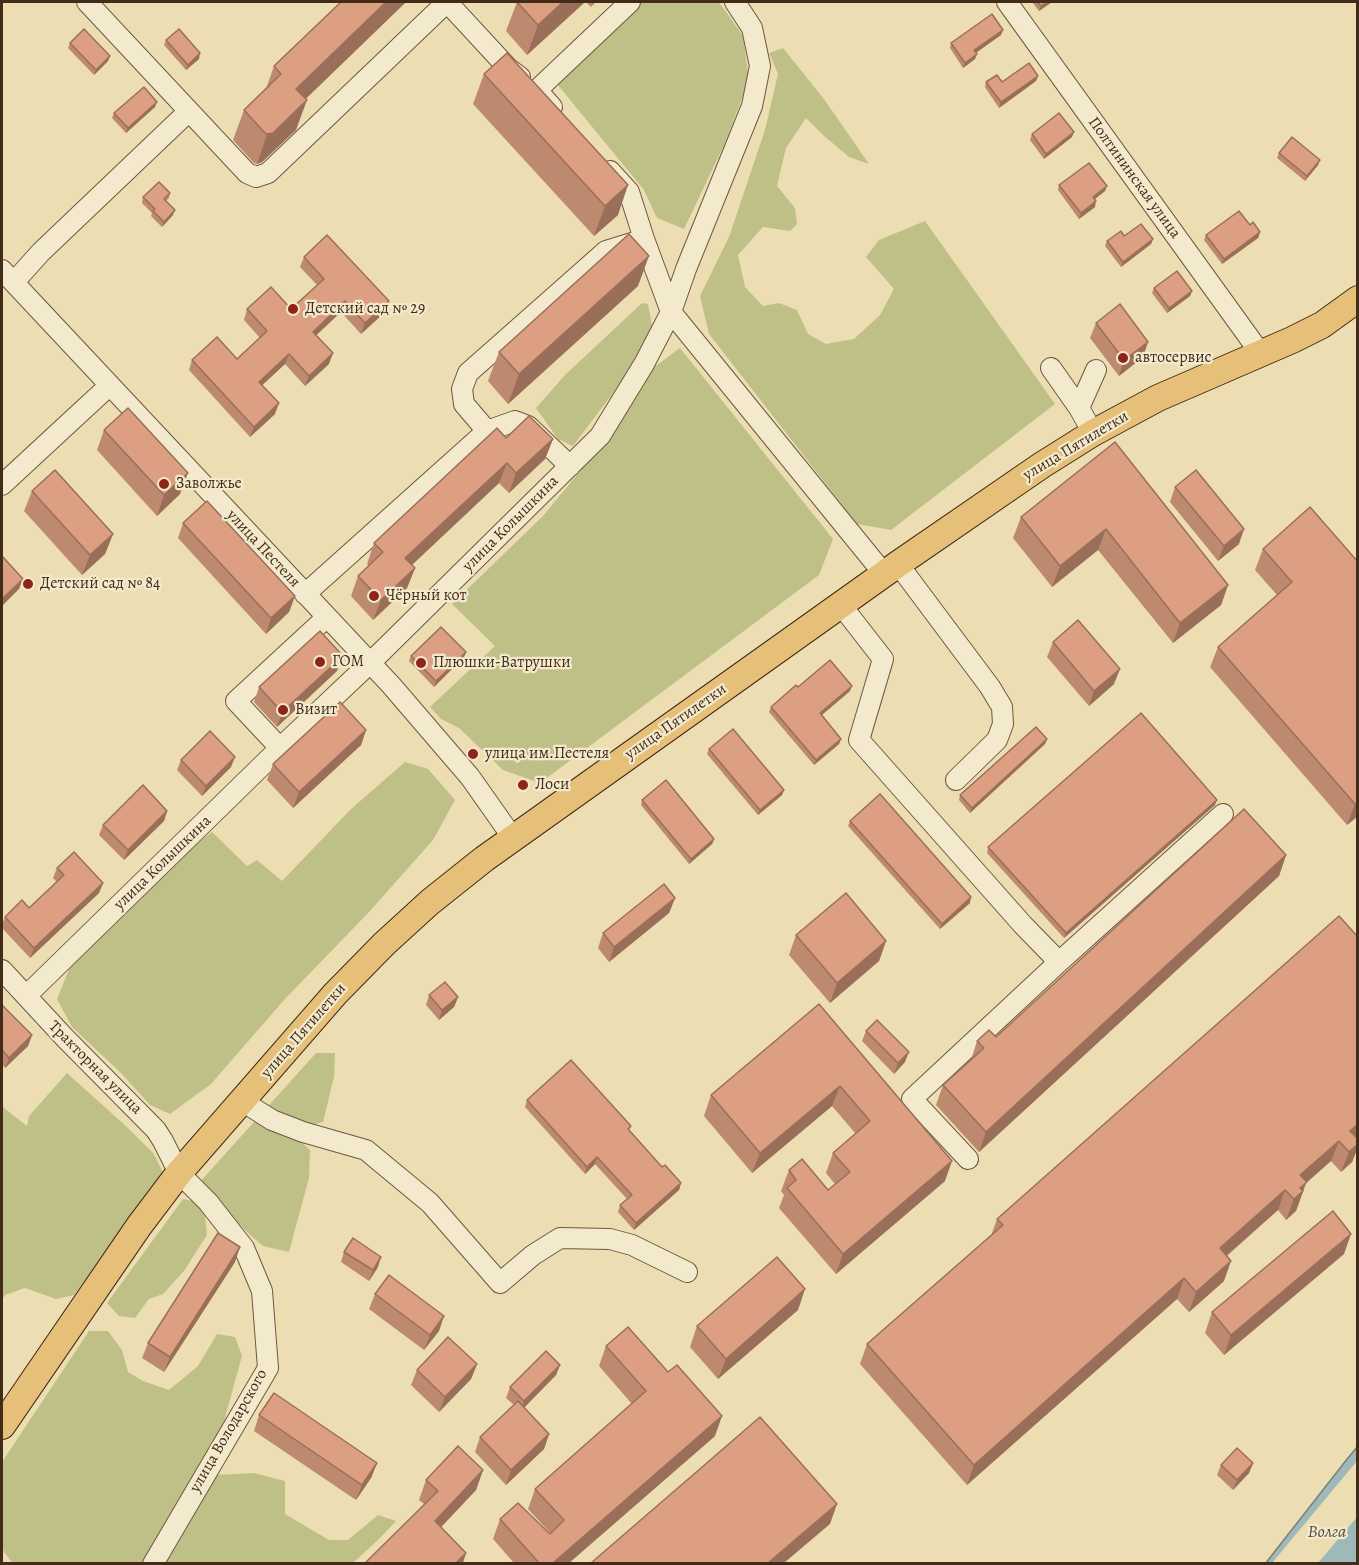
<!DOCTYPE html>
<meta charset="utf-8">
<style>
body{margin:0}
#map{position:relative;width:1359px;height:1565px;overflow:hidden;background:#ecdeb2;font-family:Alegreya,serif}
canvas{display:block}
.frame{position:absolute;inset:0;border:3px solid #422b18;pointer-events:none}
</style>
<div id="map">
<canvas width="1359" height="1565"></canvas>
<div class="frame"></div>
</div>
<script>
const ctx = document.querySelector('canvas').getContext('2d');
ctx.lineJoin = 'round';
function fill(path, color) {
  ctx.fillStyle = color;
  ctx.fill(path, 'evenodd');
}
function shape(rows) {
  const path = new Path2D();
  for (const r of rows) {
    path.moveTo(r[0], r[1]);
    for (let i = 2; i < r.length; i += 2) path.lineTo(r[i], r[i + 1]);
  }
  return path;
}
function stroke(path, color, width, dash) {
  ctx.strokeStyle = color;
  ctx.lineWidth = width;
  ctx.lineCap = dash ? 'butt' : 'round';
  ctx.setLineDash(dash || []);
  ctx.stroke(path);
}
function drawText(font, color, halo, rows, align = 'center') {
  ctx.font = font + ' Alegreya,serif';
  ctx.lineWidth = 4.5;
  ctx.setLineDash([]);
  ctx.textBaseline = 'middle';
  ctx.strokeStyle = halo;
  ctx.fillStyle = color;
  for (const [text, x, y, turn = 0] of rows) {
    ctx.save();
    ctx.translate(x, y);
    ctx.rotate((+turn || 0) * Math.PI / 180);
    ctx.textAlign = isNaN(turn) ? turn : align;
    if (halo) ctx.strokeText(text, 0, 0);
    ctx.fillText(text, 0, 0);
    ctx.restore();
  }
}
const green = shape([
 [642,2,719,2,743,36,749,80,725,143,684,229,657,218,644,190,557,84],
 [783,48,824,99,869,164,849,157,823,135,806,118,786,148,777,186,795,208,797,224,790,231,763,227,738,255,745,287,763,306,779,303,797,310,808,334,826,344,854,339,880,315,894,289,866,257,879,240,925,221,1055,404,891,530,857,524,709,334,700,296,729,237,765,130,778,74,769,53],
 [642,303,648,304,652,326,623,380,573,446,558,439,536,408,565,375],
 [680,348,833,539,819,575,540,783,503,770,459,728,441,719,430,707,495,646,452,604,543,516,605,441,649,371],
 [405,762,428,769,455,800,433,840,370,911,285,999,211,1084,170,1114,150,1105,121,1073,72,1027,57,999,74,957,177,858,212,832,247,866,257,860,282,881,351,809],
 [316,1053,335,1053,334,1077,323,1122,305,1127,300,1141,310,1150,309,1178,289,1252,263,1246,249,1234,199,1183],
 [67,1073,127,1127,154,1154,164,1175,74,1295,56,1299,25,1288,5,1295,2,1300,2,1103,4,1108,27,1126,29,1116],
 [183,1199,193,1201,205,1215,207,1235,184,1271,163,1294,149,1299,135,1318,119,1316,107,1303],
 [89,1331,108,1331,122,1350,128,1372,143,1381,169,1390,198,1366,217,1334,235,1337,242,1356,226,1414,215,1475,254,1473,285,1481,285,1514,329,1540,348,1540,378,1515,396,1521,380,1538,353,1563,13,1564,2,1549,2,1462]
]);
const water = shape([
 [1357,1447,1357,1563,1265,1564,1344,1463,1357,1447]
]);
const pier = shape([
 [1357,1461,1357,1517,1318,1563,1272,1563]
]);
const minor = shape([
 [87,2,247,173,256,177,268,173,447,2],
 [447,2,508,68,520,77],
 [1007,2,1261,354],
 [552,107,537,90,630,2],
 [610,171,629,192,644,239,671,312,884,574],
 [2,270,391,685,470,777,513,838],
 [14,282,41,252,189,111],
 [1051,368,1079,408,1093,433],
 [1079,408,1096,370],
 [487,431,464,404,462,389,468,373,606,251,635,242],
 [2,485,110,385],
 [898,564,990,687,1002,707,1003,724,997,740,956,780],
 [305,594,487,431,515,421,528,426,570,466],
 [841,605,883,659,859,740,1023,925,1059,962],
 [280,748,236,701,327,617],
 [2,970,65,1038,156,1130,163,1141,179,1173,208,1202,244,1248,262,1291,268,1368,153,1564],
 [26,996,280,748,370,663,600,436,644,364,671,312,686,269,752,106,760,66,752,28,735,2],
 [242,1101,272,1120,303,1132,366,1150,430,1203,500,1283,533,1255,560,1238,610,1239,632,1245,687,1272],
 [968,1159,912,1099,1059,962,1223,814]
]);
const major = shape([
 [2,1426,139,1226,179,1173,335,994,384,944,430,902,484,859,898,564,1042,465,1093,433,1158,398,1292,340,1322,325,1358,299]
]);
const wall = shape([
 [341,2,406,2,305,99,296,130,262,162,257,164,254,163,233,140,244,110,266,89,274,66],
 [517,2,585,2,527,55,506,31],
 [586,2,596,2,591,7],
 [1032,2,1052,2,1039,11],
 [1001,35,976,52,977,54,975,59,963,68,950,48,951,43],
 [166,40,199,59,186,70,164,45],
 [70,43,110,56,108,61,94,75,68,48],
 [484,74,618,215,594,236,473,104],
 [1038,76,1036,81,999,108,985,87,986,82,1002,82],
 [155,107,126,133,112,118,114,113],
 [1032,134,1072,137,1044,159,1030,140],
 [1279,153,1320,160,1318,165,1305,181,1277,158],
 [1059,185,1105,191,1095,199,1095,207,1079,219,1058,190],
 [170,193,169,198,166,201,173,215,162,227,151,216,152,213,142,203,143,197],
 [1250,225,1260,232,1258,238,1222,264,1204,240,1206,235],
 [1124,236,1153,239,1151,244,1121,267,1105,246,1107,241],
 [304,257,389,301,385,312,361,334,341,312,316,335,329,364,305,386,285,364,262,385,275,414,250,437,189,370,192,360,237,359,260,338,244,320,247,309,291,309,317,285,300,267],
 [638,286,508,404,488,381,499,352],
 [1154,288,1192,291,1190,296,1167,313,1152,293],
 [1096,323,1143,357,1119,376,1090,338],
 [104,430,180,494,157,516,97,450],
 [506,438,553,439,545,459,509,493,499,483,412,565,415,568,407,588,373,620,351,596,358,576,369,566,367,564,374,543],
 [1115,442,1228,585,1221,605,1173,643,1098,550,1052,587,1013,538,1021,517],
 [1175,487,1239,544,1218,561,1170,502],
 [32,491,113,534,105,554,82,575,24,511],
 [183,523,295,596,289,612,266,634,178,538],
 [1263,549,1358,562,1358,816,1347,825,1210,667,1218,647,1277,595,1255,570],
 [1053,642,1114,684,1089,706,1047,657],
 [466,652,464,657,434,687,409,661,411,656],
 [337,671,277,727,254,702,259,687],
 [798,687,850,691,822,715,841,739,839,744,814,765,769,712,771,707],
 [366,730,361,745,293,808,267,780,273,764],
 [1047,739,1045,744,970,813,959,800,960,795],
 [709,749,784,790,782,795,758,815,707,754],
 [181,760,231,767,202,796,177,770],
 [642,800,714,839,712,844,689,864,641,805],
 [1215,805,1064,938,987,853,988,847],
 [167,811,164,821,124,860,99,835,103,825],
 [850,821,970,903,940,929,848,826],
 [1286,855,1279,876,979,1152,936,1105,943,1085,971,1060,977,1041,996,1037],
 [57,868,103,883,99,893,30,958,2,928,2,925,5,917,29,908,57,882,53,878],
 [675,898,669,913,609,962,598,948,603,933],
 [796,935,886,941,879,961,830,1003,789,955],
 [1358,937,1358,1147,1352,1162,1341,1172,1331,1161,1306,1183,1296,1211,1286,1220,1278,1210,1227,1256,1224,1281,1189,1312,1177,1299,967,1485,860,1364,867,1344,991,1236,997,1219],
 [429,995,458,997,454,1007,439,1020,426,1005],
 [819,1004,945,1181,836,1274,779,1208,784,1195,781,1191,789,1170,828,1190,835,1184,826,1173,833,1153,856,1134,832,1106,752,1173,704,1116,711,1095],
 [2,1005,32,1035,28,1046,5,1068,2,1064],
 [866,1031,905,1062,894,1074,862,1041],
 [527,1100,631,1126,629,1130,662,1167,681,1183,679,1190,634,1230,618,1212,620,1205,627,1199,595,1164,585,1174,525,1107],
 [344,1252,378,1267,369,1281,341,1262],
 [1344,1254,1224,1355,1205,1333,1212,1312],
 [235,1262,164,1372,142,1358,148,1343],
 [375,1294,439,1331,424,1350,369,1309],
 [798,1310,718,1379,690,1347,697,1326],
 [606,1346,715,1436,569,1563,514,1563,493,1539,500,1519,550,1534,551,1534,528,1509,535,1489,632,1404,599,1366],
 [477,1364,471,1379,439,1412,411,1385,417,1370],
 [560,1365,556,1375,524,1407,549,1434,544,1449,506,1485,475,1452,480,1437,514,1405,506,1398,510,1387],
 [259,1415,377,1463,371,1478,356,1500,254,1431],
 [1253,1463,1249,1473,1233,1490,1217,1475,1221,1465],
 [483,1470,476,1490,441,1527,424,1504,419,1500,426,1480]
]);
const shadedWall = shape([
 [386,2,406,2,285,119,296,89],
 [563,2,585,2,527,55,538,25],
 [1047,2,1052,2,1039,11,1041,6],
 [1003,30,1001,35,973,55,974,50],
 [200,53,199,59,186,70,188,65],
 [977,54,975,59,963,68,965,63],
 [110,56,108,61,94,75,96,70],
 [1038,76,1036,81,999,108,1001,102],
 [307,100,296,130,262,162,257,164,267,134],
 [157,102,155,107,126,133,128,128],
 [1074,132,1072,137,1044,159,1046,154],
 [1320,160,1318,165,1305,181,1307,176],
 [628,185,618,215,594,236,605,206],
 [1107,186,1105,191,1091,202,1093,197],
 [1096,201,1095,207,1079,219,1081,213],
 [175,210,173,215,162,227,164,222],
 [1260,232,1258,238,1222,264,1224,259],
 [1153,239,1151,244,1121,267,1123,262],
 [649,256,638,286,508,404,519,374],
 [1192,291,1190,296,1167,313,1169,308],
 [345,301,341,312,309,342,313,332],
 [389,301,385,312,361,334,365,323],
 [1148,342,1143,357,1119,376,1124,360],
 [333,353,329,364,305,386,309,376],
 [289,354,285,364,255,392,259,382],
 [279,403,275,414,250,437,254,427],
 [553,439,545,459,509,493,516,473],
 [507,463,499,483,398,578,405,558],
 [188,473,180,494,157,516,164,495],
 [1106,529,1098,550,1052,587,1060,566],
 [1244,529,1239,544,1218,561,1224,546],
 [113,534,105,554,82,575,90,555],
 [415,568,407,588,373,620,381,600],
 [23,579,19,589,2,606,2,599],
 [1228,585,1221,605,1173,643,1180,623],
 [295,596,289,612,266,634,271,618],
 [466,652,464,657,434,687,436,681],
 [343,656,337,671,277,727,282,712],
 [1120,669,1114,684,1089,706,1094,691],
 [852,686,850,691,818,718,820,713],
 [366,730,361,745,293,808,299,792],
 [841,739,839,744,814,765,816,760],
 [1047,739,1045,744,970,813,972,808],
 [235,757,231,767,202,796,206,786],
 [784,790,782,795,758,815,760,810],
 [1217,800,1215,805,1064,938,1066,933],
 [1358,802,1358,816,1347,825,1355,804],
 [167,811,164,821,124,860,128,850],
 [714,839,712,844,689,864,691,859],
 [1286,855,1279,876,979,1152,986,1132],
 [103,883,99,893,30,958,34,948],
 [971,897,970,903,940,929,942,924],
 [675,898,669,913,609,962,614,947],
 [886,941,879,961,830,1003,837,983],
 [458,997,454,1007,439,1020,442,1010],
 [32,1035,28,1046,5,1068,9,1058],
 [909,1052,905,1062,894,1074,898,1063],
 [840,1086,832,1106,752,1173,760,1153],
 [1358,1124,1358,1138,1346,1149,1350,1131],
 [1339,1141,1331,1161,1306,1183,1296,1211,1286,1220,1294,1199,1300,1175],
 [1358,1144,1358,1147,1352,1162,1341,1172,1349,1152],
 [597,1157,595,1164,585,1174,587,1167],
 [952,1161,945,1181,836,1274,843,1254],
 [681,1183,679,1190,634,1230,636,1223],
 [1285,1190,1278,1210,1212,1268,1220,1248],
 [1351,1234,1344,1254,1224,1355,1231,1335],
 [240,1247,235,1262,164,1372,170,1357],
 [381,1257,378,1267,369,1281,373,1270],
 [1231,1261,1224,1281,1189,1312,1196,1292],
 [1184,1278,1177,1299,967,1485,974,1465],
 [805,1289,798,1310,718,1379,726,1359],
 [444,1316,439,1331,424,1350,430,1335],
 [477,1364,471,1379,439,1412,445,1397],
 [560,1365,556,1375,521,1411,524,1401],
 [722,1416,715,1436,569,1563,553,1563],
 [549,1434,544,1449,506,1485,511,1470],
 [377,1463,371,1478,356,1500,362,1485],
 [1253,1463,1249,1473,1233,1490,1237,1480],
 [483,1470,476,1490,428,1541,435,1521],
 [837,1504,830,1524,784,1563,768,1563],
 [466,1553,463,1563,456,1563]
]);
const building = shape([
 [341,2,386,2,296,89,307,100,273,133,267,134,265,133,244,110,281,74,274,66,341,2],
 [517,2,563,2,538,25,517,2],
 [1037,2,1047,2,1041,6,1037,2],
 [992,14,1003,30,974,50,977,54,965,63,951,43,992,14],
 [84,29,110,56,96,70,70,43,84,29],
 [179,29,200,53,188,65,166,40,179,29],
 [507,53,628,185,605,206,484,74,507,53],
 [1029,63,1038,76,1001,102,986,82,997,75,1002,82,1029,63],
 [144,87,157,102,128,128,114,113,144,87],
 [1059,113,1074,132,1046,154,1032,134,1059,113],
 [1292,137,1320,160,1307,176,1279,153,1292,137],
 [1089,163,1107,186,1093,197,1096,201,1081,213,1059,185,1089,163],
 [159,182,170,193,164,199,175,210,164,222,153,211,155,209,143,197,159,182],
 [1239,211,1250,225,1253,222,1260,232,1224,259,1206,235,1239,211],
 [1141,224,1153,239,1123,262,1107,241,1121,231,1124,236,1141,224],
 [629,234,649,256,519,374,499,352,629,234],
 [327,235,389,301,365,323,345,301,313,332,333,353,309,376,289,354,259,382,279,403,254,427,192,360,217,337,237,359,267,331,247,309,271,287,291,309,324,279,304,257,327,235],
 [1177,271,1192,291,1169,308,1154,288,1177,271],
 [1120,304,1148,342,1124,360,1096,323,1120,304],
 [128,408,188,473,164,495,104,430,128,408],
 [529,416,553,439,516,473,507,463,405,558,415,568,381,600,358,576,383,552,374,543,497,428,506,438,529,416],
 [1115,442,1228,585,1180,623,1106,529,1060,566,1021,517,1115,442],
 [55,470,113,534,90,555,32,491,55,470],
 [1196,470,1244,529,1224,546,1175,487,1196,470],
 [207,501,295,596,271,618,183,523,207,501],
 [1310,507,1358,562,1358,802,1355,804,1218,647,1292,582,1263,549,1310,507],
 [2,556,23,579,2,599,2,556],
 [1078,620,1120,669,1094,691,1053,642,1078,620],
 [441,627,466,652,436,681,411,656,441,627],
 [320,631,343,656,282,712,259,687,320,631],
 [830,660,852,686,820,713,841,739,816,760,771,707,796,685,798,687,830,660],
 [340,702,366,730,299,792,273,764,340,702],
 [1141,713,1217,800,1066,933,988,847,1141,713],
 [1036,727,1047,739,972,808,960,795,1036,727],
 [733,729,784,790,760,810,709,749,733,729],
 [210,731,235,757,206,786,181,760,210,731],
 [666,780,714,839,691,859,642,800,666,780],
 [143,785,167,811,128,850,103,825,143,785],
 [880,794,971,897,942,924,850,821,880,794],
 [1244,809,1286,855,986,1132,943,1085,984,1048,977,1041,989,1030,996,1037,1244,809],
 [74,852,103,883,34,948,5,917,22,900,29,908,64,875,57,868,74,852],
 [664,884,675,898,614,947,603,933,664,884],
 [846,893,886,941,837,983,796,935,846,893],
 [1339,916,1358,937,1358,1124,1350,1131,1358,1139,1358,1144,1349,1152,1339,1141,1300,1175,1307,1182,1300,1188,1303,1191,1294,1199,1285,1190,1220,1248,1231,1261,1196,1292,1184,1278,974,1465,867,1344,1003,1225,997,1219,1339,916],
 [445,982,458,997,442,1010,429,995,445,982],
 [819,1004,952,1161,843,1254,787,1188,796,1180,789,1170,802,1159,828,1190,850,1172,833,1153,870,1121,840,1086,760,1153,711,1095,819,1004],
 [2,1005,32,1035,9,1058,2,1050,2,1005],
 [877,1020,909,1052,898,1063,866,1031,877,1020],
 [571,1060,631,1126,628,1129,662,1167,665,1165,681,1183,636,1223,620,1205,632,1195,597,1157,587,1167,527,1100,571,1060],
 [1333,1211,1351,1234,1231,1335,1212,1312,1333,1211],
 [218,1233,240,1247,170,1357,148,1343,218,1233],
 [353,1238,381,1257,373,1270,344,1252,353,1238],
 [777,1257,805,1289,726,1359,697,1326,777,1257],
 [389,1275,444,1316,430,1335,375,1294,389,1275],
 [628,1327,668,1372,677,1365,722,1416,553,1563,539,1563,500,1519,518,1503,550,1534,564,1520,535,1489,646,1391,606,1346,628,1327],
 [448,1337,477,1364,445,1397,417,1370,448,1337],
 [546,1351,560,1365,524,1401,510,1387,546,1351],
 [274,1393,377,1463,362,1485,259,1415,274,1393],
 [518,1401,549,1434,511,1470,480,1437,518,1401],
 [760,1417,837,1504,768,1563,591,1563,760,1417],
 [458,1446,483,1470,435,1521,466,1553,456,1563,365,1563,438,1491,426,1480,458,1446],
 [1237,1448,1253,1463,1237,1480,1221,1465,1237,1448]
]);
const markers = [
 [293,309,6,"#8f2418"],
 [1123,358,6,"#8f2418"],
 [164,484,6,"#8f2418"],
 [28,584,6,"#8f2418"],
 [374,596,6,"#8f2418"],
 [320,662,6,"#8f2418"],
 [421,663,6,"#8f2418"],
 [283,710,6,"#8f2418"],
 [473,754,6,"#8f2418"],
 [523,785,6,"#8f2418"]
];
const streetNames = [
 ["Полтининская улица",1134,178,54],
 ["улица Пятилетки",1076,446,-31],
 ["улица Колышкина",511,524,-45],
 ["улица Пестеля",263,549,47],
 ["улица Пятилетки",676,722,-35],
 ["улица Колышкина",163,863,-44],
 ["улица Пятилетки",304,1031,-49],
 ["Тракторная улица",95,1068,45],
 ["улица Володарского",229,1431,-60]
];
const poiNames = [
 ["Детский сад № 29",305,309],
 ["автосервис",1135,358],
 ["Заволжье",176,484],
 ["Детский сад № 84",40,584],
 ["Чёрный кот",386,596],
 ["ГОМ",332,662],
 ["Плюшки-Ватрушки",433,663],
 ["Визит",295,710],
 ["улица им.Пестеля",485,754],
 ["Лоси",535,785]
];
const waterNames = [
 ["Волга",1327,1533]
];
fill(green, '#bec088');
fill(water, '#9eb9b7');
stroke(water, '#798077', 1.5);
fill(pier, '#ecdeb2');
stroke(minor, '#6c583e', 22);
stroke(major, '#422b18', 28);
stroke(minor, '#f3eacd', 20);
stroke(major, '#e6bf79', 26);
fill(wall, '#bd896f');
fill(shadedWall, '#9a6f5a');
fill(building, '#dc9f81');
stroke(building, '#9a6f5a', 1.5);
for (const [x, y, r, color] of markers) {
  const dot = new Path2D();
  dot.arc(x, y, r, 0, 2 * Math.PI);
  ctx.fillStyle = color;
  ctx.fill(dot);
  stroke(dot, '#f3eacd', 2);
}
drawText('16px', '#422b18', '#f3eacd', streetNames);
drawText('16px', '#422b18', '#f3eacd', poiNames, 'left');
drawText('italic 18px', '#594e40', '#f3eacd', waterNames);
</script>
